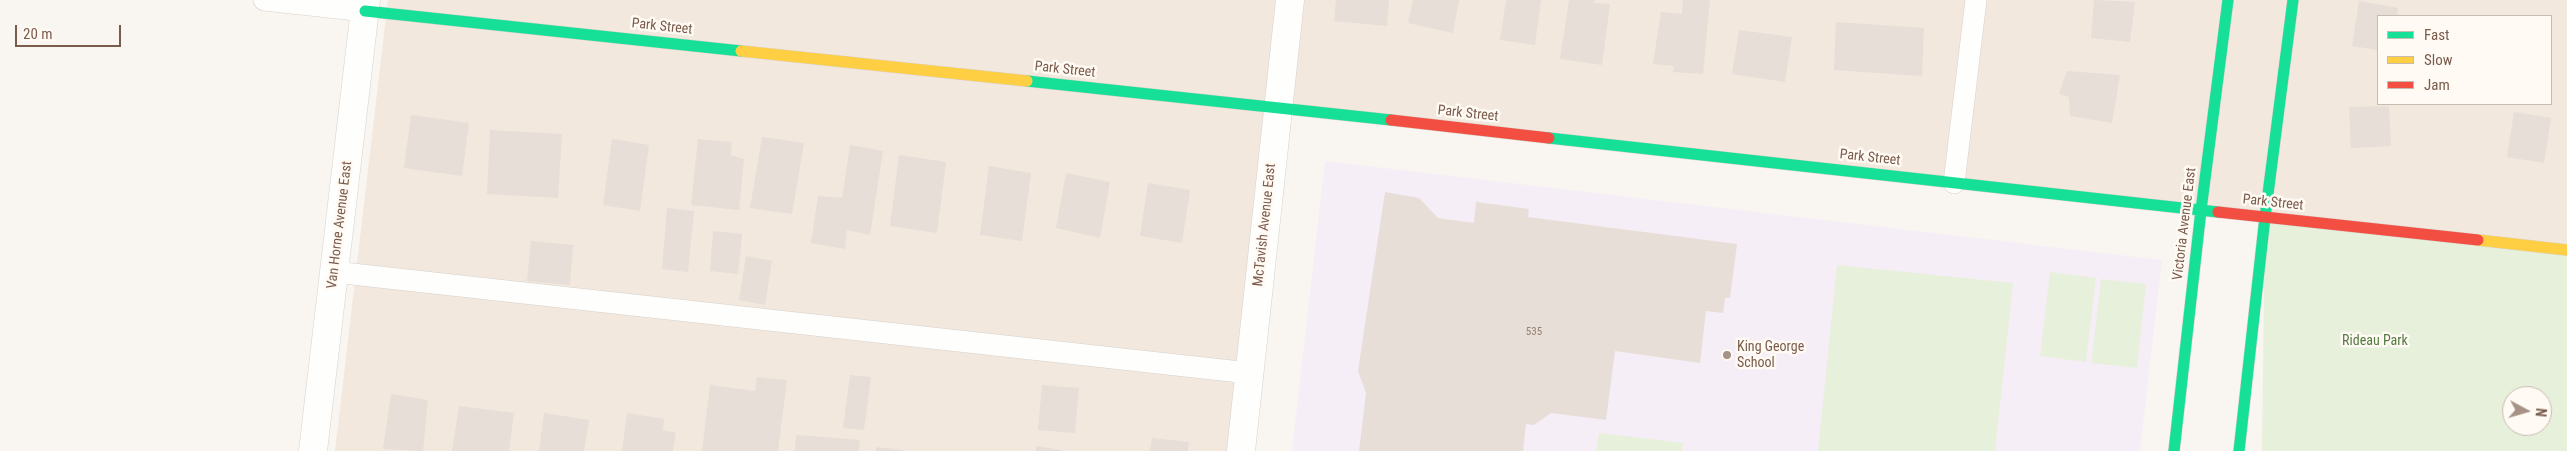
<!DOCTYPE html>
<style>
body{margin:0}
#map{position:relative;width:2567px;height:451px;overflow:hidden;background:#f9f5f0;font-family:"Roboto Condensed",sans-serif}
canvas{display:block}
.legend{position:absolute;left:2377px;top:15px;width:175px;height:90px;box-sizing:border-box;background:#fffaf3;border:1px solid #cabbb1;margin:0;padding:6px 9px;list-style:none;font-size:15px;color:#7a5c4d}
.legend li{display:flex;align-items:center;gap:10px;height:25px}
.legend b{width:25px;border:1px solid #cabbb1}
.north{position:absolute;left:2502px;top:386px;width:50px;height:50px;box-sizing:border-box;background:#fffaf3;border:1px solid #cabbb1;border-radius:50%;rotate:96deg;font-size:14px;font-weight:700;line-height:20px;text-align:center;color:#7a5c4d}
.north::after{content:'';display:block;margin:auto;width:18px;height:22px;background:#a69286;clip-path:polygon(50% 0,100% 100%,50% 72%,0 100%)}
.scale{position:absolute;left:15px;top:25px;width:106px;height:22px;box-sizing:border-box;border:2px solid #7a5c4d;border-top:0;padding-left:6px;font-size:15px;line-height:18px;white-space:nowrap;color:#7a5c4d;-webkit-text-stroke:4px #fffaf3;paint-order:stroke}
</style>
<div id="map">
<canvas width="2567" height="451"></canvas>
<ul class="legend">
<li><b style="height:6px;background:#16e098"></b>Fast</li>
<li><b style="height:6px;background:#ffcf43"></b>Slow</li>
<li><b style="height:6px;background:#f24e42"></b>Jam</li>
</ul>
<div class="north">N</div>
<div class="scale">20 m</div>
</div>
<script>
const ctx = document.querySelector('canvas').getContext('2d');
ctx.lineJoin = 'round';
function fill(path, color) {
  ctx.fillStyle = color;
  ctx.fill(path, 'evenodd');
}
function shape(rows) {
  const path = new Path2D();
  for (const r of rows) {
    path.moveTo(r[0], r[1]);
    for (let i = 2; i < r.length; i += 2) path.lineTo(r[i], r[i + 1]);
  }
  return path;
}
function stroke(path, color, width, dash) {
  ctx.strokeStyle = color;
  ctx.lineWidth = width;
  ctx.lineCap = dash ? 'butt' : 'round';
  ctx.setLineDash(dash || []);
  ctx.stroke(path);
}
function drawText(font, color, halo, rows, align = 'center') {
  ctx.font = font + ' "Roboto Condensed",sans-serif';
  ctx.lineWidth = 5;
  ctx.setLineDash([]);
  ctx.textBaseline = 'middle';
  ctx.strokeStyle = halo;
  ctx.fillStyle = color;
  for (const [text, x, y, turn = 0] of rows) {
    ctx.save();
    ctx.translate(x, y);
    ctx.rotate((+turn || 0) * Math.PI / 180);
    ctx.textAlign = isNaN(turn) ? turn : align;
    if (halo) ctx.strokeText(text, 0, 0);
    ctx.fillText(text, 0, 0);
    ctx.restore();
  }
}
const residential = shape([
 [388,0,2567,0,2567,250,1278,108,1241,451,335,451],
 [2378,16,2551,16,2551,104,2378,104]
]);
const education = shape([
 [1325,161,2162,260,2140,451,1292,451]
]);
const green = shape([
 [2265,217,2567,250,2567,451,2262,451],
 [2512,396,2542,396,2542,426,2512,426],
 [1837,265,2013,283,1995,451,1818,451],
 [2050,272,2096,278,2086,362,2040,356],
 [2101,279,2146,284,2137,368,2091,363],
 [1599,433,1683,443,1682,451,1596,451]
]);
const building = shape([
 [1336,0,1389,0,1387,26,1334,21],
 [1413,0,1459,0,1453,33,1408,23],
 [1506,0,1541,0,1535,45,1500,40],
 [1569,0,1595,0,1594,3,1610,4,1602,65,1560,59],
 [1683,0,1710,0,1703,74,1673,72,1674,66,1653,64,1661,12,1682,14],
 [2094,0,2135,2,2130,42,2091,38],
 [2359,1,2398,8,2397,16,2378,16,2378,50,2352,46],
 [1836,22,1924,28,1922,76,1834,70],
 [1739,30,1792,37,1785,82,1732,74],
 [2067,71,2120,75,2112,123,2070,116,2069,97,2059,94],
 [2389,106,2391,146,2351,148,2349,107],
 [2514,112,2551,118,2544,163,2507,157],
 [411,115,469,123,462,176,404,168],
 [490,130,562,134,558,198,487,194],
 [762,137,804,143,792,214,750,208],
 [612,139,649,145,640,211,603,205],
 [698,139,732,142,731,155,744,159,739,210,691,205],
 [850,145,883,151,870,235,847,230,845,249,811,243,818,196,842,198],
 [899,155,946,162,937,233,890,226],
 [989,166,1031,173,1022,241,980,235],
 [1066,173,1110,182,1100,238,1056,228],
 [1148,183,1190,190,1182,243,1140,236],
 [1385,192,1419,198,1438,218,1474,223,1476,202,1529,209,1528,217,1737,244,1730,298,1725,298,1723,313,1706,311,1700,363,1615,351,1606,420,1551,413,1534,425,1526,424,1523,451,1359,451,1366,393,1358,371],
 [667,208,694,211,688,272,662,269],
 [713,231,742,234,738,274,710,271],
 [531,241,573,245,570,285,527,281],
 [746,256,772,261,765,305,739,300],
 [850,375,871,377,864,430,843,428],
 [757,377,787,380,778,451,702,451,710,385,755,391],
 [1042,385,1079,388,1075,433,1038,430],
 [391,394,428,400,423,451,383,449],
 [459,406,514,413,509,451,452,451],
 [544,413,589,420,584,451,539,451],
 [627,413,664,419,663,430,676,433,673,451,622,451],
 [796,435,860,440,859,451,795,451],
 [1152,438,1189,442,1188,451,1150,451],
 [1036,446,1062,450,1062,451,1036,451],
 [876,447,903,450,903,451,876,451]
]);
const lane = shape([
 [264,0,365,11],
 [1954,183,1976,0],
 [334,272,1249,373]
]);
const street = shape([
 [313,451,366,0],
 [1241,451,1290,0]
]);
const fast = shape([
 [365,11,741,51],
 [1027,81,1391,120],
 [1549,138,2218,212],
 [2174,451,2201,210,2228,0],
 [2239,451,2265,217,2293,0]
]);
const slow = shape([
 [741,51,1027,81],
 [2478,240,2567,250]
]);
const jam = shape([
 [1391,120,1549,138],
 [2218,212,2478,240]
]);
const markers = [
 [1727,355,5,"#a69286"]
];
const numberNames = [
 ["535",1534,332]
];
const streetNames = [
 ["Park Street",662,27,6],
 ["Park Street",1065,70,6],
 ["Park Street",1468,114,6],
 ["Park Street",1870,158,6],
 ["Park Street",2273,203,6],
 ["Victoria Avenue East",2185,224,-83],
 ["Van Horne Avenue East",340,225,-83],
 ["McTavish Avenue East",1265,225,-84]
];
const parkNames = [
 ["Rideau Park",2375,341]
];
const poiNames = [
 ["King George",1737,347],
 ["School",1737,363]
];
fill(residential, '#f2e8de');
fill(education, '#f6eef6');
fill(green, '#e7f0db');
fill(building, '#e6ded7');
stroke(lane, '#d7d1cb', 22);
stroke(street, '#d7d1cb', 29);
stroke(fast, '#d9d2cb', 12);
stroke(slow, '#d9d2cb', 12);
stroke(jam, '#d9d2cb', 12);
stroke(lane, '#fefefd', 21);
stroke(street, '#fefefd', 28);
stroke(fast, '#16e098', 11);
stroke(slow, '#ffcf43', 11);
stroke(jam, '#f24e42', 11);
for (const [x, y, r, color] of markers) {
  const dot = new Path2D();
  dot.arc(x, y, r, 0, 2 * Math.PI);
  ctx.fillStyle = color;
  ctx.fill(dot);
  stroke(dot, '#fffaf3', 2);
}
drawText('11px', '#977e72', null, numberNames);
drawText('14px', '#7a5c4d', '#fffaf3', streetNames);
drawText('14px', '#537a41', '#fffaf3', parkNames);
drawText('14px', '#7a5c4d', '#fffaf3', poiNames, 'left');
</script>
